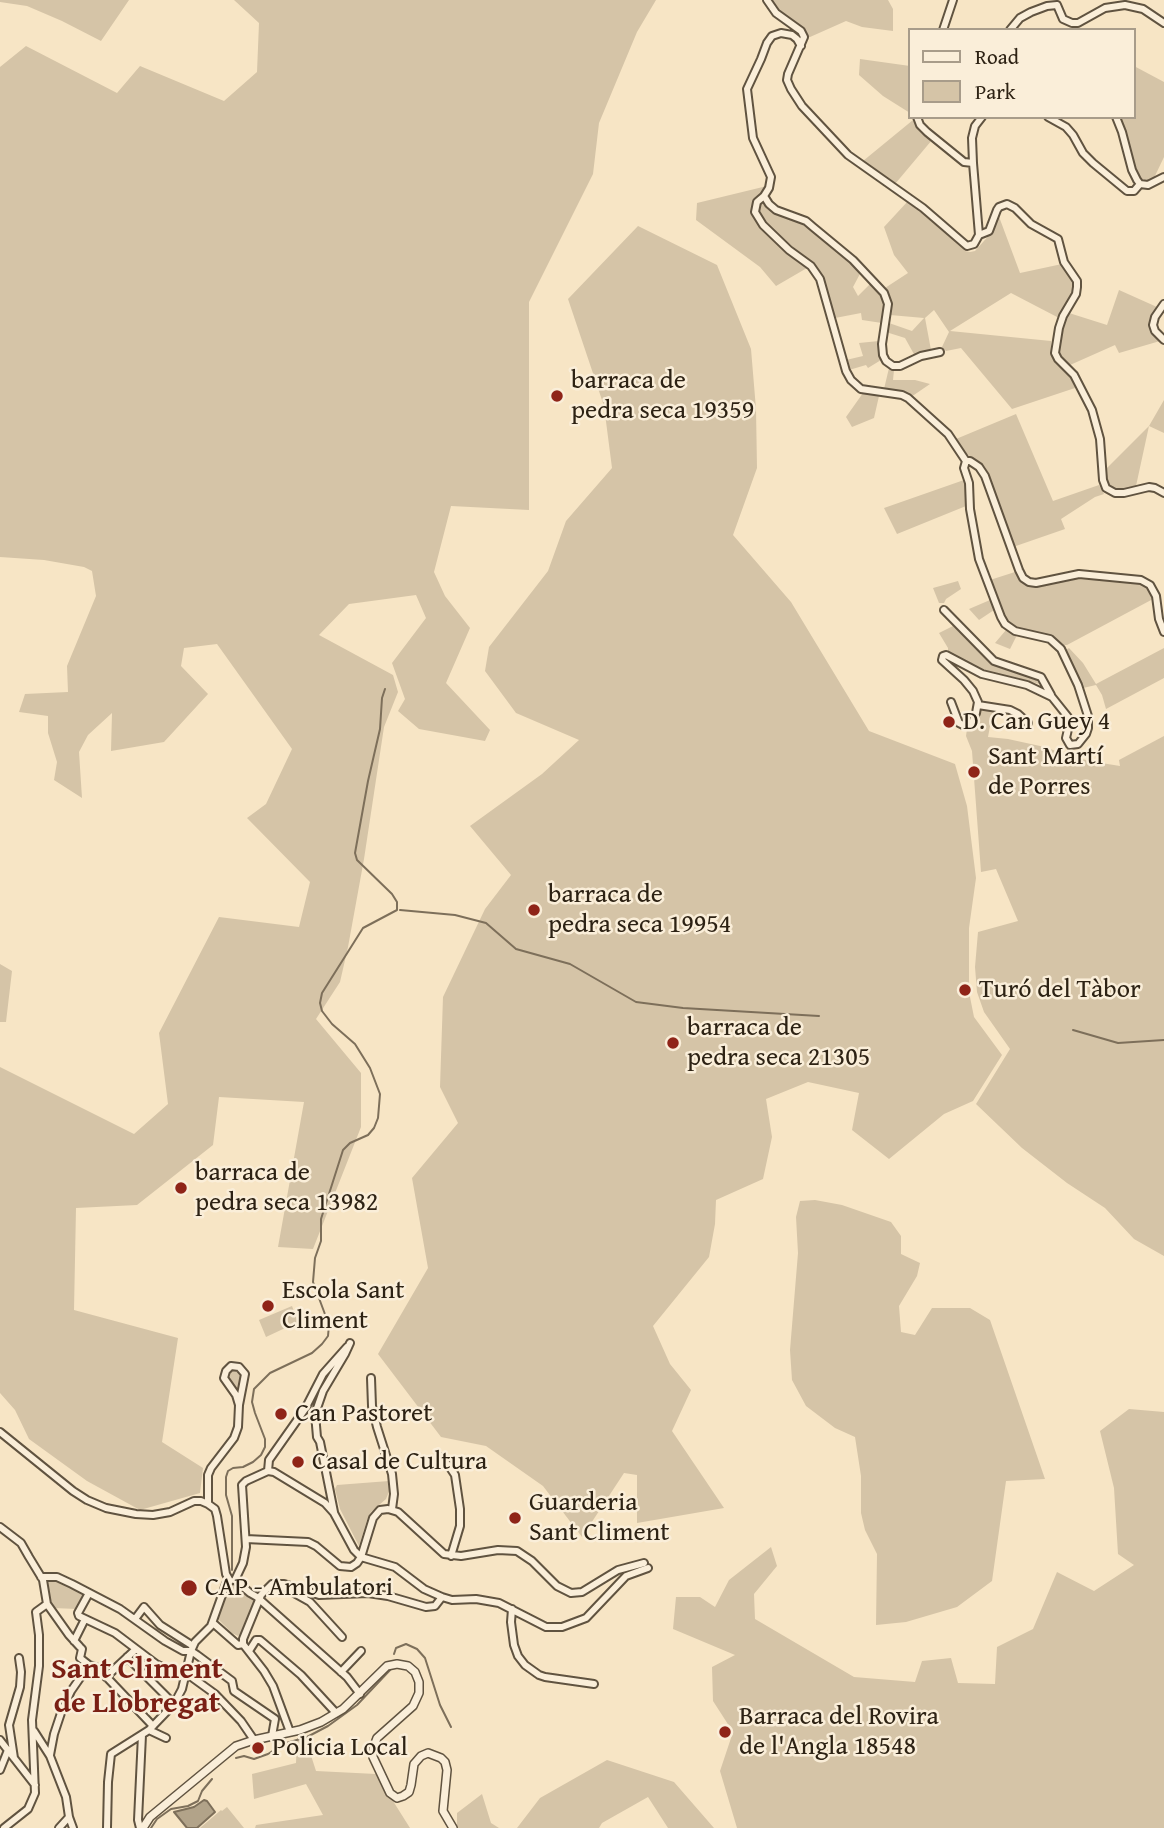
<!DOCTYPE html>
<meta charset="utf-8">
<style>
body{margin:0}
#map{position:relative;width:1164px;height:1828px;overflow:hidden;background:#f7e5c5;font-family:"Gentium Book Plus",serif}
canvas{display:block}
.legend{position:absolute;left:908px;top:28px;width:228px;height:91px;box-sizing:border-box;background:#faeed9;border:2px solid #a89c8a;margin:0;padding:9px 12px;list-style:none;font-size:21px;color:#2d2214}
.legend li{display:flex;align-items:center;gap:14px;height:35px}
.legend b{width:35px;border:2px solid #a89c8a}
</style>
<div id="map">
<canvas width="1164" height="1828"></canvas>
<ul class="legend">
<li><b style="height:9px;background:#faeed9"></b>Road</li>
<li><b style="height:19px;background:#d5c4a7"></b>Park</li>
</ul>
</div>
<script>
const ctx = document.querySelector('canvas').getContext('2d');
ctx.lineJoin = 'round';
function fill(path, color) {
  ctx.fillStyle = color;
  ctx.fill(path, 'evenodd');
}
function shape(rows) {
  const path = new Path2D();
  for (const r of rows) {
    path.moveTo(r[0], r[1]);
    for (let i = 2; i < r.length; i += 2) path.lineTo(r[i], r[i + 1]);
  }
  return path;
}
function stroke(path, color, width, dash) {
  ctx.strokeStyle = color;
  ctx.lineWidth = width;
  ctx.lineCap = dash ? 'butt' : 'round';
  ctx.setLineDash(dash || []);
  ctx.stroke(path);
}
function drawText(font, color, halo, rows, align = 'center') {
  ctx.font = font + ' "Gentium Book Plus",serif';
  ctx.lineWidth = 5;
  ctx.setLineDash([]);
  ctx.textBaseline = 'middle';
  ctx.strokeStyle = halo;
  ctx.fillStyle = color;
  for (const [text, x, y, turn = 0] of rows) {
    ctx.save();
    ctx.translate(x, y);
    ctx.rotate((+turn || 0) * Math.PI / 180);
    ctx.textAlign = isNaN(turn) ? turn : align;
    if (halo) ctx.strokeText(text, 0, 0);
    ctx.fillText(text, 0, 0);
    ctx.restore();
  }
}
const green = shape([
 [0,0,129,0,101,41,62,21,27,6,0,2],
 [234,0,656,0,637,32,599,123,593,174,529,302,529,510,451,506,434,572,445,596,470,628,446,683,490,730,485,741,419,729,398,711,405,699,392,663,426,618,416,595,349,604,319,635,393,675,398,692,384,727,364,859,348,947,340,982,316,1019,361,1073,361,1127,313,1249,278,1247,304,1102,219,1097,213,1145,137,1205,76,1208,74,1310,178,1338,162,1442,203,1468,200,1493,140,1510,87,1481,29,1439,15,1410,0,1393,0,1067,134,1134,168,1104,159,1033,219,917,299,927,310,882,247,818,266,804,292,749,217,644,184,648,181,666,208,694,164,742,111,751,112,713,88,735,79,752,82,798,54,780,57,762,48,733,48,716,19,712,25,694,68,692,67,666,96,596,92,571,84,567,44,560,0,557,0,67,26,46,117,93,140,66,224,101,257,72,259,23],
 [771,0,888,0,893,9,893,31,862,27,846,21,810,37,807,37,802,29,777,8],
 [860,59,910,66,910,113,883,96,859,75],
 [1134,66,1164,82,1164,157,1154,178,1147,181,1142,180,1139,177,1134,168,1119,117,1134,117],
 [913,120,917,128,932,140,895,184,863,161],
 [767,186,754,201,752,209,752,215,774,240,807,268,776,286,760,267,696,220,697,203],
 [908,201,965,251,970,252,975,251,992,232,998,214,1020,273,1062,264,1073,280,1074,285,1070,298,1059,318,1011,293,950,331,1051,341,1051,352,1053,358,1056,363,1064,368,1078,387,1012,409,961,348,946,351,942,347,949,332,934,310,925,318,931,350,915,356,905,338,886,332,889,323,912,331,924,318,890,315,891,301,885,288,908,273,894,255,884,227],
 [762,203,777,215,808,226,861,272,853,287,858,296,871,283,880,293,884,306,882,323,862,320,861,313,835,318,824,278,813,264,779,235,760,216,758,210,760,204],
 [638,226,717,265,751,349,756,409,757,468,733,535,791,602,869,731,955,764,967,806,976,878,969,928,969,992,974,1017,1002,1055,973,1101,944,1114,889,1159,852,1130,859,1093,808,1082,766,1099,772,1137,763,1179,716,1200,715,1224,709,1257,653,1326,670,1364,691,1390,672,1431,724,1508,637,1523,637,1475,624,1473,582,1537,543,1486,486,1446,441,1437,378,1354,428,1268,412,1178,458,1123,440,1087,443,997,485,909,511,875,470,826,542,774,579,740,516,713,485,671,489,647,548,571,566,521,612,468,604,406,568,299],
 [1119,290,1157,307,1152,317,1150,327,1160,341,1119,353,1115,345,1070,365,1058,354,1058,350,1062,326,1069,313,1107,325],
 [879,341,881,360,868,368,866,365,849,370,846,360,863,356,859,343],
 [889,368,894,370,893,380,915,380,930,384,911,397,901,392,884,389],
 [863,393,879,396,874,418,852,427,846,417],
 [1164,400,1164,433,1149,426,1136,486,1121,489,1112,488,1108,483,1104,471,1149,426],
 [1016,414,1053,501,1099,485,1104,494,1095,497,1061,519,1065,529,1013,547,989,474,985,467,967,454,956,439],
 [964,480,966,506,897,534,884,508],
 [1015,572,1019,579,1028,586,1076,579,1130,581,1146,586,1153,599,1067,645,1063,645,1057,639,1050,636,1018,629,1006,621,1002,613,990,580],
 [958,581,961,589,946,599,944,603,939,603,933,588],
 [990,600,994,610,979,620,969,609],
 [953,626,992,664,1035,679,1040,684,984,672,948,652,948,648,939,633],
 [1006,630,1017,635,1010,649,995,643],
 [1069,648,1083,663,1096,684,1164,648,1164,678,1106,709,1102,695,1096,685,1083,688,1066,650],
 [980,709,993,710,988,737,1008,739,1040,746,1089,761,1120,766,1119,760,1164,736,1164,1256,1134,1239,1105,1208,1067,1183,1022,1148,976,1104,1010,1049,984,1012,977,992,975,967,978,932,1018,921,996,869,981,872,972,751,966,736,967,729,974,723],
 [0,964,12,971,6,1022,0,1022],
 [815,1200,842,1205,891,1222,901,1236,901,1254,920,1263,917,1276,899,1306,901,1332,915,1335,932,1308,970,1308,990,1320,1045,1479,1006,1481,992,1581,957,1607,906,1622,876,1625,877,1554,865,1530,861,1513,861,1476,855,1437,835,1428,806,1406,792,1380,790,1350,798,1253,796,1217,800,1201],
 [292,1306,298,1322,266,1337,259,1320],
 [232,1369,237,1369,242,1374,239,1394,226,1380,226,1374],
 [1129,1409,1164,1412,1164,1828,737,1828,720,1771,733,1732,713,1701,712,1667,735,1655,673,1629,676,1597,700,1597,715,1607,729,1580,771,1547,777,1566,754,1594,755,1619,854,1677,915,1682,922,1661,951,1658,958,1683,995,1684,997,1647,1033,1629,1057,1572,1094,1591,1134,1565,1118,1554,1114,1488,1100,1431],
 [389,1481,390,1489,386,1499,371,1512,367,1520,359,1546,340,1509,335,1489,337,1485],
 [56,1579,84,1594,85,1596,77,1609,53,1608,47,1585,49,1580],
 [234,1583,245,1595,256,1599,241,1634,238,1636,232,1633,217,1618,227,1589],
 [297,1738,306,1740,316,1771,376,1774,410,1828,255,1828,256,1825,323,1815,306,1784,254,1799,252,1774,296,1763],
 [607,1760,674,1782,714,1828,668,1828,648,1797,602,1823,599,1828,517,1828,540,1798],
 [482,1794,491,1823,499,1828,457,1828,457,1813],
 [227,1807,244,1828,200,1828,221,1810,222,1811]
]);
const water = shape([
 [204,1800,207,1801,215,1812,197,1828,187,1828,174,1812,194,1807,204,1800]
]);
const stream = shape([
 [400,910,455,915,486,923,516,949,570,964,636,1002,683,1008,819,1016],
 [1073,1030,1118,1043,1164,1040],
 [232,1570,232,1516,226,1495,226,1477,228,1471,233,1468,243,1467,253,1462,261,1455,265,1447,265,1439,255,1413,252,1402,254,1389,270,1373,312,1353,322,1344,328,1336,329,1325,313,1282,315,1258,321,1241,321,1219,343,1150,350,1143,368,1135,374,1128,378,1118,380,1094,370,1068,355,1044,332,1024,322,1011,320,1003,322,993,363,928,397,910,397,902,392,894,357,860,355,853,368,781,380,729,382,698,385,689],
 [394,1654,396,1648,406,1644,417,1649,425,1658,440,1705,451,1727],
 [236,1758,244,1756,254,1759,268,1754,283,1744,307,1737,328,1726,357,1705,391,1669],
 [151,1828,157,1819,171,1809,188,1806,198,1801,202,1791,212,1779]
]);
const minor = shape([
 [767,0,776,13,801,31,804,37,788,74,787,80,791,89,802,106,848,155,923,208,967,246,974,244,979,235,973,163,972,138,975,126,982,117],
 [1057,5,1063,19,1072,23,1078,23,1105,8,1125,5,1143,9,1164,23],
 [943,30,953,0],
 [1010,30,1020,18,1031,12,1047,6,1057,5],
 [801,46,797,39,792,35,781,33,772,36,767,43,761,59,747,89,753,138,771,177,769,188,764,196,757,202,755,212,763,225,789,250,811,266,820,279,846,371,851,380,861,389,902,395,908,398,948,434,966,461,970,461,979,467,985,476,1019,570,1023,578,1029,582,1036,583,1079,574,1141,580,1150,585,1156,596,1159,619,1164,632],
 [917,117,920,125,927,132,964,162,973,163],
 [1048,117,1066,127,1073,135,1083,153,1093,163,1127,191,1134,191,1140,184],
 [1116,117,1122,132,1132,170,1137,180,1140,184],
 [1140,184,1148,185,1164,177],
 [764,196,769,204,776,210,806,221,813,227,853,260,884,293,888,304,882,344,883,355,886,361,893,366,900,366,921,356,940,352],
 [979,235,989,231,997,210,999,207,1007,204,1015,208,1031,224,1058,239,1064,262,1077,281,1077,287,1076,294,1063,316,1059,328,1055,353,1058,359,1074,375,1092,410,1100,439,1103,480,1106,488,1115,493,1124,493,1149,487,1155,488,1164,493],
 [1164,304,1155,317,1153,325,1155,331,1164,340],
 [944,610,994,661,1041,677,1051,695],
 [951,702,959,723,965,726,972,723,976,713,978,702,973,691,964,680,942,660,943,656,946,655,982,674,1027,685,1052,697,1068,717,1069,725,1066,738,1070,745,1078,744,1086,734,1088,728,1088,716,1078,685,1061,649,1050,639,1015,631,1005,624,1001,617,979,559,970,509,969,483,964,468,966,461],
 [978,705,1010,710,1018,714,1028,723],
 [371,1378,372,1406,377,1427,392,1474,394,1494,392,1509],
 [0,1432,73,1491,87,1500,106,1508,136,1514,153,1515,170,1512,194,1501,201,1501,208,1504,215,1509,217,1516,226,1574,230,1581],
 [441,1457,449,1466,455,1475,460,1509,460,1526,451,1556],
 [268,1471,274,1472,325,1503,334,1513,354,1550,361,1557,395,1567,424,1589,442,1597,452,1600,476,1599,499,1603,546,1627,562,1627,586,1618,626,1576,648,1568],
 [268,1471,269,1460,305,1409,323,1374,347,1347],
 [208,1504,208,1475,211,1468,234,1438,238,1427,239,1405,245,1374,239,1367,231,1366,226,1371,224,1378,236,1395,239,1405],
 [334,1512,320,1442,317,1437,315,1414,323,1391,345,1354,350,1343],
 [0,1527,21,1543,29,1557,43,1580,47,1604,69,1635,80,1647,82,1649,80,1658,89,1665,98,1668,153,1726],
 [246,1539,308,1542,316,1546,340,1566,351,1567,357,1563,361,1557,373,1518,380,1510,388,1509,398,1512,444,1554,461,1556,498,1550,517,1551,532,1561,557,1586,571,1593,582,1592,618,1570,644,1563],
 [41,1577,57,1577,72,1584,120,1609,165,1641,183,1651,191,1651,197,1655,232,1681,234,1691,275,1719,272,1736],
 [235,1580,250,1593,257,1597,347,1677,360,1694],
 [235,1580,243,1563,246,1547,242,1485,246,1481,268,1471],
 [285,1588,310,1602,342,1637],
 [89,1593,78,1613,79,1616,115,1633,156,1664,185,1678],
 [512,1609,511,1622,514,1645,518,1656,525,1665,539,1675,545,1677,594,1684],
 [135,1619,144,1607,160,1625,193,1646],
 [213,1623,238,1645,243,1644,264,1671,273,1686,290,1732],
 [74,1641,85,1619],
 [243,1644,243,1639,261,1595,272,1584,284,1584,319,1595,368,1593,388,1596,426,1607,435,1606,442,1597],
 [249,1651,256,1640,260,1640,301,1675,336,1713],
 [127,1657,174,1704],
 [341,1672,361,1651],
 [186,1673,215,1694,241,1721,254,1740],
 [106,1677,136,1649],
 [149,1730,166,1738],
 [34,1731,50,1756,66,1797,69,1817,73,1828],
 [0,1740,35,1785],
 [50,1755,54,1734,62,1710,71,1691,89,1665],
 [14,1758,9,1725,20,1687,21,1672,19,1658],
 [0,1770,8,1750],
 [4,1828,28,1809,35,1793,32,1720,39,1666,39,1635,36,1612,47,1604],
 [59,1828,69,1817],
 [107,1828,108,1782,111,1754,149,1730,174,1704,182,1689,191,1651,195,1642,211,1626,226,1584,230,1581],
 [140,1828,138,1820,142,1735]
]);
const tertiary = shape([
 [143,1828,150,1817,236,1746,254,1740,300,1730,321,1722,343,1709,387,1666,397,1664,408,1666,415,1672,419,1682,419,1693,413,1706,377,1738,373,1749,373,1757,390,1793,397,1798,403,1796,409,1792,411,1785,414,1764,421,1756,428,1753,441,1758,445,1762,447,1770,443,1811,453,1828]
]);
const markers = [
 [557,396,7,"#8f2418"],
 [949,722,7,"#8f2418"],
 [974,772,7,"#8f2418"],
 [534,910,7,"#8f2418"],
 [965,990,7,"#8f2418"],
 [673,1043,7,"#8f2418"],
 [181,1188,7,"#8f2418"],
 [268,1306,7,"#8f2418"],
 [281,1414,7,"#8f2418"],
 [298,1462,7,"#8f2418"],
 [515,1518,7,"#8f2418"],
 [189,1588,9,"#8f2418"],
 [725,1732,7,"#8f2418"],
 [258,1748,7,"#8f2418"]
];
const poiNames = [
 ["barraca de",571,381],
 ["pedra seca 19359",571,411],
 ["D. Can Guey 4",963,722],
 ["Sant Martí",988,757],
 ["de Porres",988,787],
 ["barraca de",548,895],
 ["pedra seca 19954",548,925],
 ["Turó del Tàbor",979,990],
 ["barraca de",687,1028],
 ["pedra seca 21305",687,1058],
 ["barraca de",195,1173],
 ["pedra seca 13982",195,1203],
 ["Escola Sant",282,1291],
 ["Climent",282,1321],
 ["Can Pastoret",295,1414],
 ["Casal de Cultura",312,1462],
 ["Guarderia",529,1503],
 ["Sant Climent",529,1533],
 ["CAP - Ambulatori",205,1588],
 ["Barraca del Rovira",739,1717],
 ["de l'Angla 18548",739,1747],
 ["Policia Local",272,1748]
];
const quarterNames = [
 ["Sant Climent",137,1670],
 ["de Llobregat",137,1704]
];
fill(green, '#d5c4a7');
fill(water, '#b2a389');
stroke(water, '#7d6f5a', 2);
stroke(stream, '#7d6f5a', 2);
stroke(minor, '#605340', 10);
stroke(tertiary, '#605340', 10);
stroke(minor, '#faeed9', 6);
stroke(tertiary, '#faeed9', 7);
for (const [x, y, r, color] of markers) {
  const dot = new Path2D();
  dot.arc(x, y, r, 0, 2 * Math.PI);
  ctx.fillStyle = color;
  ctx.fill(dot);
  stroke(dot, '#faeed9', 2.5);
}
drawText('26px', '#2d2214', '#faeed9', poiNames, 'left');
drawText('bold 30px', '#7a1f14', '#faeed9', quarterNames);
</script>
